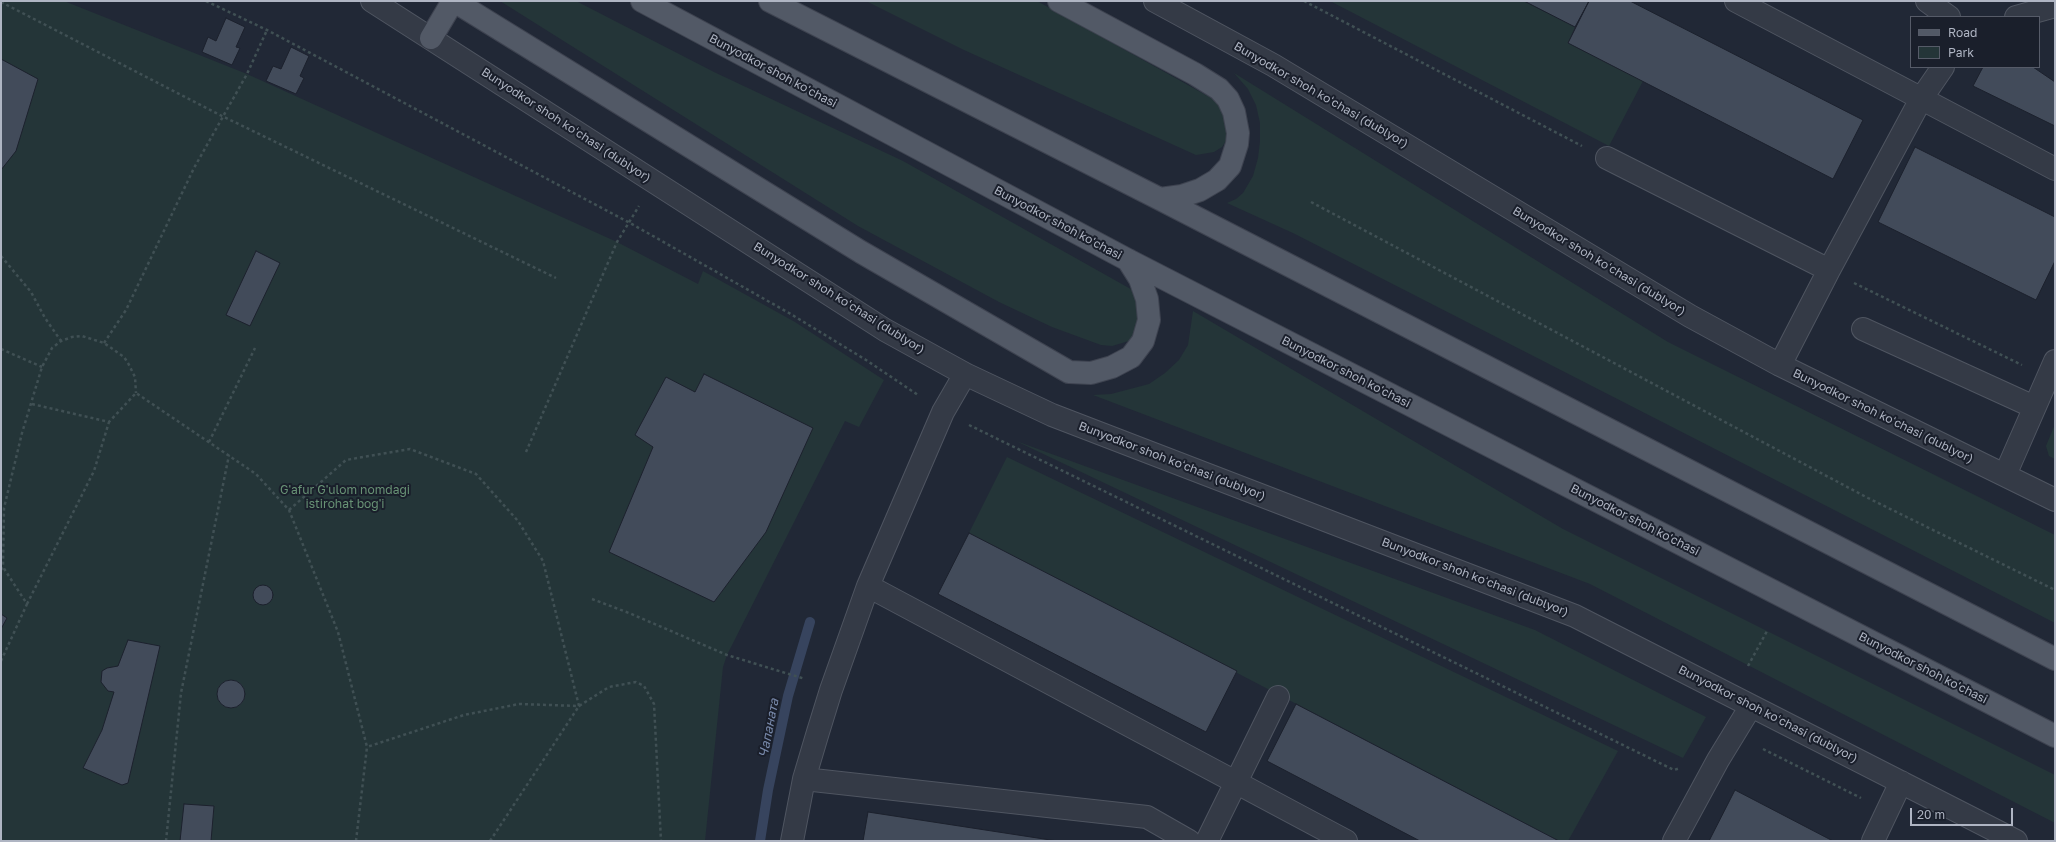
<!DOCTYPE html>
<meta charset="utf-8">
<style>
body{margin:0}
#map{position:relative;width:2056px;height:842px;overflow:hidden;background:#212836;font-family:"Golos Text",sans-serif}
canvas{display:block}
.frame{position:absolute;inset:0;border:2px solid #afb5c3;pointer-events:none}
.legend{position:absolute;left:1910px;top:16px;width:130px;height:52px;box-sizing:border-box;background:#1a1f2b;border:1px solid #565b68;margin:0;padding:5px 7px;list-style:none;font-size:12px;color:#afb5c3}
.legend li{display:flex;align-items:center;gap:8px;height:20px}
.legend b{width:20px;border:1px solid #565b68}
.scale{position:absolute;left:1910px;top:808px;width:103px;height:18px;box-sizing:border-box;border:2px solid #afb5c3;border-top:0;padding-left:5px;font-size:12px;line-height:14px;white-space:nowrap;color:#afb5c3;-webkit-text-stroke:3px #1a1f2b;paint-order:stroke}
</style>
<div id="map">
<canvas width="2056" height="842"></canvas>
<div class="frame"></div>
<ul class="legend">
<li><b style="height:5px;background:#525966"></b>Road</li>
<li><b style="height:11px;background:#243538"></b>Park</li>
</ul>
<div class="scale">20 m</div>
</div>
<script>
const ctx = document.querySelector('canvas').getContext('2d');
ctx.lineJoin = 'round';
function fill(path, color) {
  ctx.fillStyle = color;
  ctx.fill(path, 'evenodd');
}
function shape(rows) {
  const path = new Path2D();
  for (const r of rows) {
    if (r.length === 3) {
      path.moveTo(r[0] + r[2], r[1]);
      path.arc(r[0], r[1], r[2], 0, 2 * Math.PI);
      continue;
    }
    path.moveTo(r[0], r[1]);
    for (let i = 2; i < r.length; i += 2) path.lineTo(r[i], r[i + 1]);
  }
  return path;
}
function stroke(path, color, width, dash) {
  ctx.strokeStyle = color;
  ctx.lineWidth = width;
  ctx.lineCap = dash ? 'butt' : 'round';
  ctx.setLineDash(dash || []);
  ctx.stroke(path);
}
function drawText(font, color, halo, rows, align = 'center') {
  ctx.font = font + ' "Golos Text",sans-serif';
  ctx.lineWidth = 4;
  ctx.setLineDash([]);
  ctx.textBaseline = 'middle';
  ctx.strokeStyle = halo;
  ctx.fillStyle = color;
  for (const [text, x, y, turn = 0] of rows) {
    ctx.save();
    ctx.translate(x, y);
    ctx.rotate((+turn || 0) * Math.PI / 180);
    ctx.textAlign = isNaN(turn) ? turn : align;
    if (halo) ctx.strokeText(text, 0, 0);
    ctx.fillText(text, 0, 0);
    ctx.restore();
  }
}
const green = shape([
 [1,1,64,1,247,74,617,242,698,284,703,271,795,322,884,380,859,427,845,421,727,655,723,667,705,841,1,841],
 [500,1,576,1,714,72,903,161,1136,292,1144,311,1132,340,1112,346,1101,345,1052,327,999,302,858,226],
 [866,1,1037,1,1222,104,1227,111,1227,139,1222,147,1214,152,1196,155,964,50],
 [1330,1,1524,1,1575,27,1568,43,1643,81,1609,146],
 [1234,73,1668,342,2055,535,2055,623,1295,234,1227,203,1236,199,1243,193,1253,176,1258,158,1260,141,1260,123,1256,105,1248,89],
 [1193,311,1563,529,2055,775,2055,823,1590,584,1093,395,1111,394,1149,384,1165,373,1179,360,1188,345],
 [2055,424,2055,459,2049,456,2046,446],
 [1016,441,1535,630,1706,717,1683,758],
 [1007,457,1618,751,1568,841,1559,841,969,533]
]);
const stream = shape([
 [760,841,768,790,788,696,810,622]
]);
const building = shape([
 [1524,1,1589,1,1575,27,1524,1],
 [1589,1,1630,1,1863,120,1833,179,1568,43,1589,1],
 [226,18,245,27,236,47,240,48,232,65,202,52,208,37,216,41,226,18],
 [291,47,309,56,300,76,304,78,296,94,266,81,273,66,281,69,291,47],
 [1,59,38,79,16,151,1,170,1,59],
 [1983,67,2033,67,2055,82,2055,126,1973,86,1983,67],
 [1915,147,2055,217,2055,261,2036,300,1878,222,1915,147],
 [256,251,280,263,250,326,226,315,256,251],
 [704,374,813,428,766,532,714,602,609,552,653,447,635,435,666,377,695,392,704,374],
 [969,533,1237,671,1206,732,938,594,969,533],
 [263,595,10],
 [1,614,7,618,1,629,1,614],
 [128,640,160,646,128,783,122,785,83,768,102,730,114,692,108,691,101,682,102,671,107,668,118,666,128,640],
 [231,694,14],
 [1296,704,1559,841,1420,841,1267,761,1296,704],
 [1735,790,1833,841,1709,841,1735,790],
 [184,804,214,806,211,841,180,841,184,804],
 [868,812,1057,841,863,841,868,812]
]);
const path = shape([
 [206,1,267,30,630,223,789,313,866,360,918,395],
 [1304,1,1582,146],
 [1,2,222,116,556,278],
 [1311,202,1868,498,2055,590],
 [1,256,31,292,45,318,61,341],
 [1854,283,2022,365],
 [104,343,126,310,194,168,247,74,267,30],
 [1,349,42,367],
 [32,404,109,422,136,393,256,474,289,510,338,632,367,747,356,841],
 [969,425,1674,770,1680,768],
 [209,442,255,348],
 [526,452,617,242,639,206],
 [289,510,346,460,410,449,476,474,518,521,543,561,579,706,519,704,464,715,367,747],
 [1,570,3,567,4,508,22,433,42,367,52,348,61,341,72,337,82,336,104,343,124,357,128,363,135,377,136,393],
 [592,599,629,613,727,655,805,679],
 [27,604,94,471,109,422],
 [1,661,27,604,3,567],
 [1748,666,1767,631],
 [1763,749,1861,798],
 [166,841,181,693,229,455],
 [490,841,579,706,609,687,636,682,644,686,654,704,661,841]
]);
const minor = shape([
 [372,1,885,330,965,374,1052,415,1575,616,2016,841],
 [1155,1,1273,65,1690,316,1780,365,2055,500],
 [1736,1,2055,169],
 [1927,1,1949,17],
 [2016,17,2055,6],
 [1607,158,1829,270],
 [1863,329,2034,407],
 [1780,365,1829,270,1921,99,1943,67],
 [2005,475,2055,361],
 [868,586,1346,841],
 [804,779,1147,817,1189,841],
 [792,841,804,779,818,732,831,690,868,586,943,412,965,374],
 [1207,841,1278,697],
 [1674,841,1718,760,1751,706],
 [1873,841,1901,782]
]);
const major = shape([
 [454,1,861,252,1069,372,1091,373,1112,367,1131,357,1143,341,1149,320,1147,299,1140,279,1128,260],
 [642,1,1128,260,2055,736],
 [770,1,1160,199,2055,659],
 [1059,1,1195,74,1219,89,1228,99,1234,112,1238,133,1237,144,1230,166,1217,180,1200,190,1182,196,1160,199],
 [431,38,453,1]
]);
const streetNames = [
 ["Bunyodkor shoh ko'chasi",773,71,28],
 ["Bunyodkor shoh koʻchasi (dublyor)",1321,95,30],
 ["Bunyodkor shoh koʻchasi (dublyor)",566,125,33],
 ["Bunyodkor shoh ko'chasi",1058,223,28],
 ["Bunyodkor shoh koʻchasi (dublyor)",1599,261,31],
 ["Bunyodkor shoh koʻchasi (dublyor)",839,298,32],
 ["Bunyodkor shoh ko'chasi",1346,372,27],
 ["Bunyodkor shoh koʻchasi (dublyor)",1883,416,26],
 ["Bunyodkor shoh koʻchasi (dublyor)",1172,461,21],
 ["Bunyodkor shoh ko'chasi",1635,520,27],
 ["Bunyodkor shoh koʻchasi (dublyor)",1475,577,21],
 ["Bunyodkor shoh ko'chasi",1923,668,27],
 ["Bunyodkor shoh koʻchasi (dublyor)",1768,714,27]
];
const parkNames = [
 ["G'afur G'ulom nomdagi",345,490],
 ["istirohat bog'i",345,504]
];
const waterNames = [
 ["Чапаната",769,728,-79]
];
fill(green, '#243538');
stroke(stream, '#37445e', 10);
fill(building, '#424b5a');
stroke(building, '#1c212d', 1);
stroke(minor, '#4f5561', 24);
stroke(major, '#3e4350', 24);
stroke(path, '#405054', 2.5, [3, 3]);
stroke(minor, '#343a46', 22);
stroke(major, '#525966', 22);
drawText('12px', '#afb5c3', '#1a1f2b', streetNames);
drawText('12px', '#689275', '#1a1f2b', parkNames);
drawText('italic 13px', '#7889aa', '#1a1f2b', waterNames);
</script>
